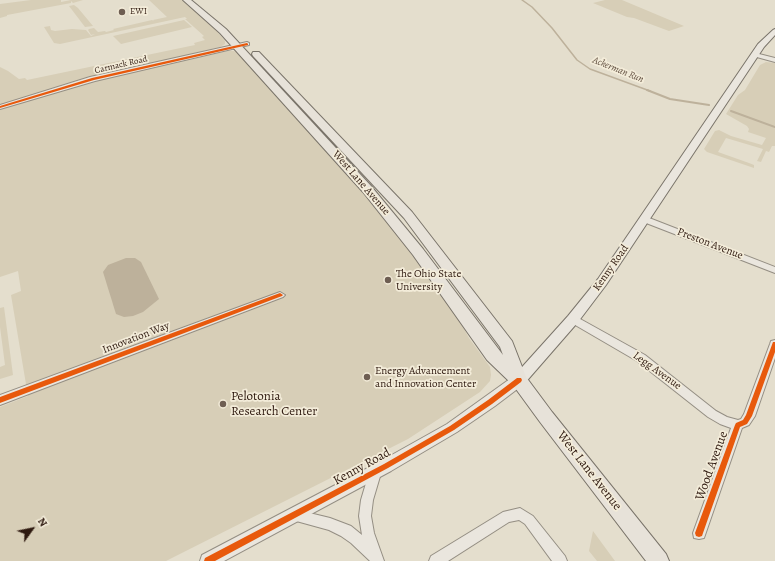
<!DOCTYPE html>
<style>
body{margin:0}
#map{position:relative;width:775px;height:561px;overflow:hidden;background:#e4decd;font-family:Alegreya,serif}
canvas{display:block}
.north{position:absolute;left:12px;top:509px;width:40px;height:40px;-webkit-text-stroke:3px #f3ecd9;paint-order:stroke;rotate:57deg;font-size:11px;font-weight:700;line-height:16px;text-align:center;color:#2e190f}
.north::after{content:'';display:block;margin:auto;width:14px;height:18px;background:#2e190f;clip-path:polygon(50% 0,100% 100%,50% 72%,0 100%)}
</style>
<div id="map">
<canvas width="775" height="561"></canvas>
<div class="north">N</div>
</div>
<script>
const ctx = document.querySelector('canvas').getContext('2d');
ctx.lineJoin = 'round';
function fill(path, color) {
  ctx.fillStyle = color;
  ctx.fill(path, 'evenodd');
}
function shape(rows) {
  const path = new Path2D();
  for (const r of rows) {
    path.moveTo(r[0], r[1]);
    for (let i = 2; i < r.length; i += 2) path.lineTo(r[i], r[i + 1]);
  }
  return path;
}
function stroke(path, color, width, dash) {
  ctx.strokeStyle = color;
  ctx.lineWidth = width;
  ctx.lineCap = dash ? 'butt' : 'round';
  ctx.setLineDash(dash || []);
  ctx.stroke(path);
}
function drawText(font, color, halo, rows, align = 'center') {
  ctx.font = font + ' Alegreya,serif';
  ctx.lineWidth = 3.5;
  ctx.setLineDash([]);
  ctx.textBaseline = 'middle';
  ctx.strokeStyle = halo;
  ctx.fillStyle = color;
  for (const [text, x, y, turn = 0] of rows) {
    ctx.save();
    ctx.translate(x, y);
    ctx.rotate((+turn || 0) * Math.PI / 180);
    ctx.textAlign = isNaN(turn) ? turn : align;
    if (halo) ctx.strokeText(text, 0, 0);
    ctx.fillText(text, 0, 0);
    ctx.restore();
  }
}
const green = shape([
 [31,0,61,0,61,2,71,0,83,0,73,3,71,1,71,3,7,15,7,16,0,18,0,4],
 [149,0,183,0,210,23,225,41,225,44,220,47,99,76,0,105,0,67,8,71,19,79,25,78,27,80,195,45,194,43,205,40,202,37,204,36,185,19,187,19,185,17,60,44,54,43,44,27,50,26,51,30,55,31,72,29,86,30,91,36,95,34,91,35,88,30,89,29,94,28,98,32,105,31,106,32,114,30,113,29,152,20,154,21,153,20,167,17],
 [605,0,622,0,684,26,669,31,634,18,627,17,593,3],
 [74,5,78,8,93,26,85,27,69,6],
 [184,20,192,27,121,44,113,36],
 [227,51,234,51,240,54,360,188,406,245,455,312,469,338,490,367,491,375,490,381,480,392,408,439,166,561,0,561,0,407,28,396,11,295,21,291,18,271,0,277,0,109,70,87,131,72],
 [766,62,775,63,775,146,772,146,769,152,766,151,761,162,757,161,763,149,726,138,718,152,749,163,754,165,754,168,707,152,704,149,715,131,719,130,731,136,762,145,766,138,748,132,749,129,747,126,726,114,738,95,745,90,760,65],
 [4,307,13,375,0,379,0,367,5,365,0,327,0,308],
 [593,531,615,561,597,561,589,551]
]);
const water = shape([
 [126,258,135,258,141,262,159,299,143,312,133,316,124,317,116,314,103,272,108,265]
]);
const streamFar1 = shape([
 [522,0,532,7,552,28,577,60,590,69,650,91]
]);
const stream = shape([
 [647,90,670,99,709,105],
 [731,111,775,127]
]);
const minor = shape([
 [755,53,775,58,775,62,753,56,752,55,755,53],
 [644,216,775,267,775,273,641,221,640,219,641,217,644,216],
 [280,292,285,295,283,297,0,405,0,395,280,292],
 [573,315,645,355,716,411,727,417,738,420,741,419,744,414,770,344,771,341,775,340,775,358,755,416,749,425,742,428,704,538,699,539,694,538,693,533,731,428,720,424,708,417,637,361,570,322,568,319,570,316,573,315],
 [375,467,379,469,381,473,373,500,371,516,374,533,384,561,370,561,351,543,341,536,329,530,289,519,287,515,289,511,293,509,330,518,351,526,362,535,359,516,361,500,369,473,371,469,375,467],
 [520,508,533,516,565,556,567,561,552,561,525,524,519,520,509,522,448,561,429,561,431,556,503,512,520,508]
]);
const tertiary = shape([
 [247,42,249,43,249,45,95,81,0,109,0,105,90,77,247,42],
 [519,375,524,376,525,380,524,384,495,406,457,432,391,471,224,561,200,561,202,555,381,461,447,424,514,376,519,375]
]);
const secondary = shape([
 [775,29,775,35,764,47,606,285,578,322,524,384,519,386,514,384,512,380,514,376,568,316,598,279,758,44,773,30,775,29]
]);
const primary = shape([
 [183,0,191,0,226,29,371,186,423,249,503,355,500,347,404,218,253,56,252,54,253,52,259,52,412,212,512,341,526,377,552,412,666,554,669,561,646,561,540,422,513,385,487,360,413,255,363,192,220,33,183,0]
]);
const cycleway = shape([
 [247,43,248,44,248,45,94,80,0,108,0,106,92,78,247,43],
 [280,293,283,295,282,296,0,403,0,397,280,293],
 [773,342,775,342,775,352,752,416,747,424,740,427,703,533,702,536,699,537,696,536,695,533,735,425,736,423,743,420,746,415,773,342],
 [517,378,521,378,522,380,521,382,492,404,454,430,388,468,215,561,204,561,205,558,384,464,450,426,488,400,517,378]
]);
const markers = [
 [122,12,4,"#6e5e52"],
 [388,280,4,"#6e5e52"],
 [367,377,4,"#6e5e52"],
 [223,404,4,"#6e5e52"]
];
const farPoinames = [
 ["EWI",130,12]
];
const farStreetnames = [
 ["Carmack Road",121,65,-13]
];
const farWaternames = [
 ["Ackerman Run",618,70,22]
];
const streetNames = [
 ["West Lane Avenue",361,183,49],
 ["Preston Avenue",710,244,21],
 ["Kenny Road",611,268,-55],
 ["Innovation Way",136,338,-21],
 ["Legg Avenue",657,371,36]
];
const poiNames = [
 ["The Ohio State",396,274],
 ["University",396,287],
 ["Energy Advancement",375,371],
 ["and Innovation Center",375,384]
];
const nearPoinames = [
 ["Pelotonia",231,397],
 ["Research Center",231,412]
];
const nearStreetnames = [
 ["Wood Avenue",712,466,-70],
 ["Kenny Road",362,467,-29],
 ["West Lane Avenue",589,471,52]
];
fill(green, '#d7ceb7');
fill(water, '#bdb19b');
stroke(streamFar1, '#bdb19b', 1.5);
stroke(stream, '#bdb19b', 2);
stroke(minor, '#948e83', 2);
stroke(tertiary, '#948e83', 2);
stroke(secondary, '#7a746a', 2);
stroke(primary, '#7a746a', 2);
fill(minor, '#eae6de');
fill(tertiary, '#eae6de');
fill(secondary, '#eae6de');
fill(primary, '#e7e2d9');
fill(cycleway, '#e8590c');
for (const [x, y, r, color] of markers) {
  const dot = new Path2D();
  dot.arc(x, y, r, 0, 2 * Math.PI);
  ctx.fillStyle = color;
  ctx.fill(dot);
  stroke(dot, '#f3ecd9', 1.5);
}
drawText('9px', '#2e190f', '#f3ecd9', farPoinames, 'left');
drawText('9px', '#2e190f', '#f3ecd9', farStreetnames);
drawText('italic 10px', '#604e3f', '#f3ecd9', farWaternames);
drawText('11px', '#2e190f', '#f3ecd9', streetNames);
drawText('11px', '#2e190f', '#f3ecd9', poiNames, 'left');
drawText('13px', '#2e190f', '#f3ecd9', nearPoinames, 'left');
drawText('13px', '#2e190f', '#f3ecd9', nearStreetnames);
</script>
